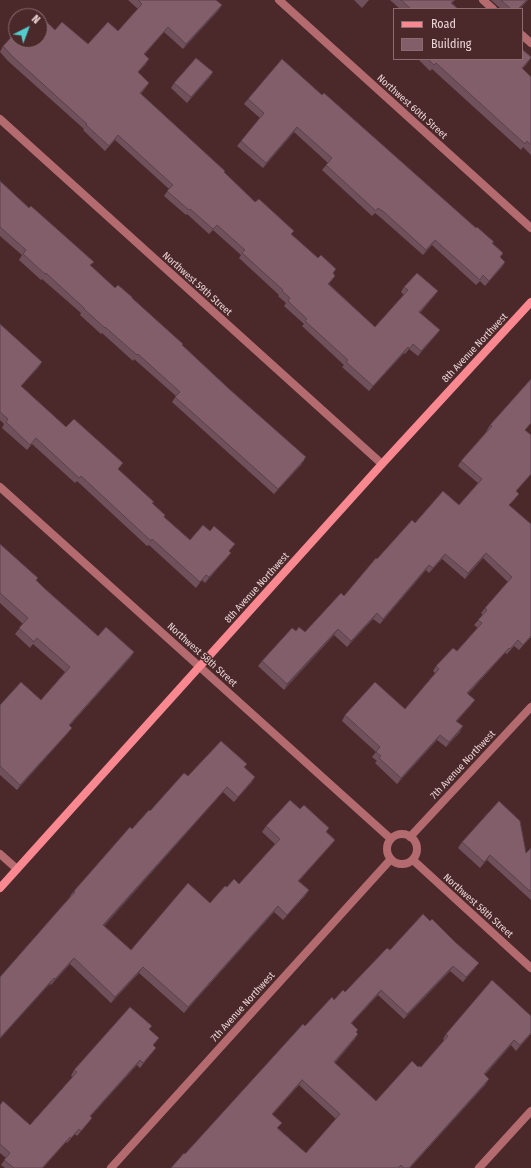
<!DOCTYPE html>
<style>
body{margin:0}
#map{position:relative;width:531px;height:1168px;overflow:hidden;background:#4b292b;font-family:"Fira Sans Condensed",sans-serif}
canvas{display:block}
.legend{position:absolute;left:393px;top:8px;width:130px;height:52px;box-sizing:border-box;background:#4b292b;border:1px solid #8b6d6f;margin:0;padding:5px 7px;list-style:none;font-size:12px;color:#ebd4d4}
.legend li{display:flex;align-items:center;gap:8px;height:20px}
.legend b{width:20px;border:1px solid #8b6d6f}
.north{position:absolute;left:8px;top:8px;width:40px;height:40px;box-sizing:border-box;background:#4b292b;border:1px solid #8b6d6f;border-radius:50%;rotate:42deg;font-size:11px;font-weight:700;line-height:16px;text-align:center;color:#ebd4d4}
.north::after{content:'';display:block;margin:auto;width:14px;height:18px;background:#52cdce;clip-path:polygon(50% 0,100% 100%,50% 72%,0 100%)}
</style>
<div id="map">
<canvas width="531" height="1168"></canvas>
<ul class="legend">
<li><b style="height:5px;background:#fa8890"></b>Road</li>
<li><b style="height:11px;background:#825d6a"></b>Building</li>
</ul>
<div class="north">N</div>
</div>
<script>
const ctx = document.querySelector('canvas').getContext('2d');
ctx.lineJoin = 'round';
function shape(rows) {
  const path = new Path2D();
  for (const r of rows) {
    if (r.length === 3) {
      path.moveTo(r[0] + r[2], r[1]);
      path.arc(r[0], r[1], r[2], 0, 2 * Math.PI);
      continue;
    }
    path.moveTo(r[0], r[1]);
    for (let i = 2; i < r.length; i += 2) path.lineTo(r[i], r[i + 1]);
  }
  return path;
}
function stroke(path, color, width, dash) {
  ctx.strokeStyle = color;
  ctx.lineWidth = width;
  ctx.lineCap = dash ? 'butt' : 'round';
  ctx.setLineDash(dash || []);
  ctx.stroke(path);
}
function fill(path, color) {
  ctx.fillStyle = color;
  ctx.fill(path, 'evenodd');
}
function drawText(font, color, halo, rows, align = 'center') {
  ctx.font = font + ' "Fira Sans Condensed",sans-serif';
  ctx.lineWidth = 3;
  ctx.setLineDash([]);
  ctx.textBaseline = 'middle';
  ctx.strokeStyle = halo;
  ctx.fillStyle = color;
  for (const [text, x, y, turn = 0] of rows) {
    ctx.save();
    ctx.translate(x, y);
    ctx.rotate((+turn || 0) * Math.PI / 180);
    ctx.textAlign = isNaN(turn) ? turn : align;
    if (halo) ctx.strokeText(text, 0, 0);
    ctx.fillText(text, 0, 0);
    ctx.restore();
  }
}
const service = shape([
 [483,0,493,9],
 [522,35,531,43]
]);
const minor = shape([
 [279,0,531,228],
 [0,119,382,464],
 [0,487,391,839],
 [402,849,15],
 [410,837,531,707],
 [0,854,17,869],
 [413,860,531,968],
 [111,1168,391,859],
 [479,1168,531,1111]
]);
const secondary = shape([
 [0,888,382,464,531,302]
]);
const wall = shape([
 [128,0,216,0,222,5,218,11,183,49,164,32,144,55,146,64,138,72,149,83,141,94,255,202,333,273,335,276,329,284,375,327,404,295,401,292,404,287,438,291,434,296,420,313,440,330,436,335,418,356,409,349,405,354,404,353,369,391,342,367,344,365,302,326,304,324,284,306,286,303,278,296,279,295,239,258,241,255,213,230,209,234,187,214,186,215,164,196,169,189,115,140,105,151,83,130,84,129,8,61,0,52,3,46,55,30,88,44,118,31,138,9],
 [354,0,369,0,362,8],
 [390,0,455,0,452,3,458,9,400,9],
 [491,0,528,0,520,9,501,9],
 [418,59,522,59,527,64,522,69,531,77,531,155,523,147,521,150,432,69,430,71],
 [213,72,209,78,187,103,171,88,174,83],
 [322,95,503,253,500,257,505,262,502,267,485,286,480,281,476,285,432,245,423,255,380,217,375,213,372,216,322,170,328,163,294,132,263,168,237,146,260,118,244,104,248,99],
 [0,181,91,266,115,288,132,298,304,459,301,465,274,494,172,402,176,396,134,359,133,361,102,333,101,334,80,315,81,313,42,279,41,280,19,260,22,255,0,236],
 [0,324,42,362,38,368,21,386,66,427,118,470,152,503,164,517,190,540,229,551,227,558,205,583,202,580,196,588,149,545,147,546,77,481,75,483,32,444,27,450,2,428,4,424,0,420],
 [490,425,525,430,516,492,515,499,509,505,531,637,519,650,514,646,507,654,505,653,468,694,471,705,457,721,460,732,446,747,437,740,397,784,375,763,377,761,372,757,376,752,342,721,345,715,405,709,435,673,433,671,436,666,457,651,478,628,474,625,483,615,481,613,485,608,508,582,483,558,465,579,442,559,429,573,426,570,380,624,373,619,347,647,334,635,284,690,258,666,262,661,296,631,305,632,344,596,377,559,415,523,459,505,478,483,458,466,461,461,487,431,487,430],
 [0,544,44,588,98,636,134,652,130,658,70,725,68,733,17,790,0,775,0,705,41,700,65,672,33,644,30,648,15,634,23,624,0,603],
 [247,764,245,767,252,782,234,802,223,792,104,926,131,950,210,903,227,887,239,884,275,844,262,832,266,826,327,832,335,840,331,845,299,881,309,890,305,896,283,920,274,912,184,1013,139,973,111,1003,70,964,51,985,50,984,53,917,57,912,70,897,70,896,74,891,132,829,188,776],
 [462,842,526,853,531,848,531,900,487,860,480,868,458,848],
 [390,950,475,968,463,982,450,971,404,1019,378,995,352,1023,356,1032,355,1039,335,1063,376,1101,418,1067,421,1067,444,1040,443,1039,446,1034,531,1034,516,1051,511,1045,485,1075,486,1084,410,1168,171,1168,185,1154,305,1026,334,1000,345,992],
 [299,1085,336,1119,306,1153,278,1128,272,1115],
 [149,1030,153,1046,152,1053,140,1068,137,1065,90,1117,92,1118,88,1123,77,1136,75,1134,67,1143,66,1142,43,1168,5,1168,1,1165,6,1158,0,1153,0,1105,30,1125,73,1077,71,1076,74,1070]
]);
const shadedWall = shape([
 [527,0,528,0,520,9,518,9],
 [222,5,218,11,183,49,186,44],
 [168,27,164,32,140,60,144,54],
 [531,58,527,64,518,74,522,68],
 [149,59,146,64,134,77,138,72],
 [213,72,209,78,187,103,191,97],
 [297,127,294,132,263,168,266,163],
 [118,135,115,140,105,151,109,146],
 [435,240,432,245,423,255,426,250],
 [505,262,502,267,485,286,489,281],
 [438,291,434,296,415,317,419,312],
 [440,330,436,335,418,356,421,351],
 [408,347,404,353,369,391,373,386],
 [42,362,38,368,17,391,21,386],
 [305,459,301,465,274,494,278,489],
 [531,474,531,475,512,496,516,491],
 [231,553,227,558,205,583,209,577],
 [486,553,483,558,465,579,468,573],
 [445,554,442,559,429,573,433,568],
 [429,565,426,570,380,624,383,619],
 [377,613,373,619,347,647,351,641],
 [338,629,334,635,284,690,287,684],
 [531,636,531,637,519,650,523,645],
 [509,648,505,653,463,699,467,693],
 [134,652,130,658,65,731,69,725],
 [475,700,471,705,453,726,456,721],
 [463,726,460,732,446,747,449,742],
 [72,728,68,733,17,790,20,785],
 [440,735,437,740,397,784,401,778],
 [255,777,252,782,234,802,238,797],
 [227,787,223,792,100,931,103,925],
 [335,840,331,845,294,886,298,881],
 [490,855,487,860,480,868,484,862],
 [309,890,305,896,283,920,287,915],
 [278,906,274,912,184,1013,188,1007],
 [74,958,70,964,51,985,55,979],
 [479,963,475,968,463,982,466,977],
 [453,966,450,971,404,1019,407,1014],
 [143,967,139,973,111,1003,115,997],
 [54,978,50,984,0,1039,0,1038],
 [381,990,378,995,347,1028,351,1023],
 [531,1033,531,1034,516,1051,520,1045],
 [358,1034,355,1039,331,1067,334,1062],
 [514,1040,511,1045,481,1079,484,1074],
 [156,1048,140,1068,143,1063],
 [140,1060,137,1065,86,1121,90,1116],
 [489,1079,486,1084,410,1168,409,1168],
 [302,1080,299,1085,268,1119,272,1114],
 [70,1137,66,1142,43,1168,42,1168]
]);
const building = shape([
 [138,0,216,0,222,5,186,44,168,27,144,54,149,59,138,72,149,83,140,93,225,171,224,172,255,202,259,199,294,231,291,234,318,258,321,255,336,269,333,273,335,276,328,284,375,327,408,290,404,287,417,273,438,291,419,312,440,330,421,351,413,344,409,349,408,347,373,386,346,362,348,360,305,321,307,319,288,301,290,298,282,291,283,290,242,253,245,250,217,225,213,229,190,209,189,210,167,191,173,185,118,135,109,146,86,125,87,124,12,56,3,46,16,32,16,40,40,40,40,16,31,16,35,11,55,30,62,22,88,44,108,22,118,31,142,4,138,0],
 [401,0,454,0,451,3,458,9,411,9,401,0],
 [501,0,527,0,518,9,511,9,501,0],
 [522,49,531,57,531,58,522,68,531,77,531,145,527,141,525,144,436,63,434,65,428,59,522,59,522,49],
 [196,58,213,72,191,97,174,83,196,58],
 [282,59,322,95,324,93,476,228,477,227,494,242,492,243,503,253,500,257,505,262,489,281,483,275,480,280,435,240,426,250,384,212,378,208,376,211,326,165,332,158,297,127,266,163,241,141,264,113,248,99,282,59],
 [0,181,29,208,31,206,94,262,90,265,115,288,118,285,132,297,132,298,183,344,182,345,228,388,306,457,304,459,305,459,278,489,175,397,180,392,138,354,137,355,105,327,105,328,84,309,84,308,46,273,45,274,23,254,26,250,0,227,0,181],
 [0,324,42,362,21,386,66,427,74,419,123,463,118,469,154,502,152,503,165,515,164,517,190,540,203,525,210,531,214,526,235,544,229,551,231,553,209,577,206,575,200,582,152,539,151,541,81,476,79,478,36,438,30,445,6,422,8,419,0,412,0,324],
 [531,379,531,423,525,430,531,435,531,474,516,491,519,494,509,505,531,524,531,636,523,645,518,640,510,649,509,648,467,693,475,700,456,721,463,726,449,742,440,735,401,778,379,758,381,756,376,752,380,747,345,715,375,682,405,709,439,669,436,666,453,648,457,651,482,623,478,620,487,610,485,608,512,577,486,553,468,573,445,554,433,568,429,565,383,619,377,613,351,641,338,629,287,684,262,661,292,628,296,631,299,627,305,632,341,593,344,596,376,558,377,559,412,520,415,523,443,491,459,505,482,479,461,461,492,426,490,425,531,379],
 [0,544,38,578,36,580,44,588,98,636,106,627,134,652,69,725,72,728,20,785,0,766,0,705,21,682,41,700,70,667,37,638,34,642,19,628,28,618,0,593,0,544],
 [221,741,247,764,244,767,255,777,238,797,227,787,103,925,131,950,188,883,210,903,225,886,227,887,234,879,239,884,280,839,266,826,290,800,300,809,304,805,329,828,326,832,335,840,298,881,309,890,287,915,278,906,188,1007,143,967,115,997,74,958,55,979,54,978,0,1038,0,977,57,912,75,892,74,891,130,827,132,829,149,810,150,811,184,773,188,776,221,741],
 [499,801,520,821,526,853,531,848,531,892,490,855,484,862,462,842,499,801],
 [423,914,430,921,432,919,455,942,479,963,466,977,453,966,407,1014,381,990,351,1023,358,1030,356,1032,358,1034,334,1062,376,1101,412,1061,418,1067,419,1066,421,1067,448,1036,446,1034,492,980,531,1016,531,1033,520,1045,514,1040,484,1074,489,1079,409,1168,404,1168,401,1165,398,1168,171,1168,184,1153,185,1154,303,1024,305,1026,332,997,334,1000,343,990,345,992,387,948,390,950,423,914],
 [302,1080,340,1114,306,1153,277,1128,282,1123,272,1114,302,1080],
 [130,1007,152,1026,149,1029,159,1038,153,1045,156,1048,143,1063,140,1060,90,1116,92,1118,81,1131,79,1129,71,1138,70,1137,42,1168,14,1168,4,1160,10,1153,0,1144,0,1105,3,1101,30,1125,77,1072,74,1070,130,1007]
]);
const streetNames = [
 ["Northwest 60th Street",412,107,42],
 ["Northwest 59th Street",197,284,42],
 ["8th Avenue Northwest",475,348,-47],
 ["8th Avenue Northwest",257,588,-48],
 ["Northwest 58th Street",202,655,42],
 ["7th Avenue Northwest",463,765,-47],
 ["Northwest 58th Street",478,906,42],
 ["7th Avenue Northwest",243,1007,-48]
];
stroke(service, '#b36b6f', 8);
stroke(minor, '#b36b6f', 8);
stroke(secondary, '#fa8890', 8);
fill(wall, '#70505b');
fill(shadedWall, '#5b414a');
fill(building, '#825d6a');
stroke(building, '#5b414a', 1);
drawText('10px', '#ebd4d4', '#4b292b', streetNames);
</script>
